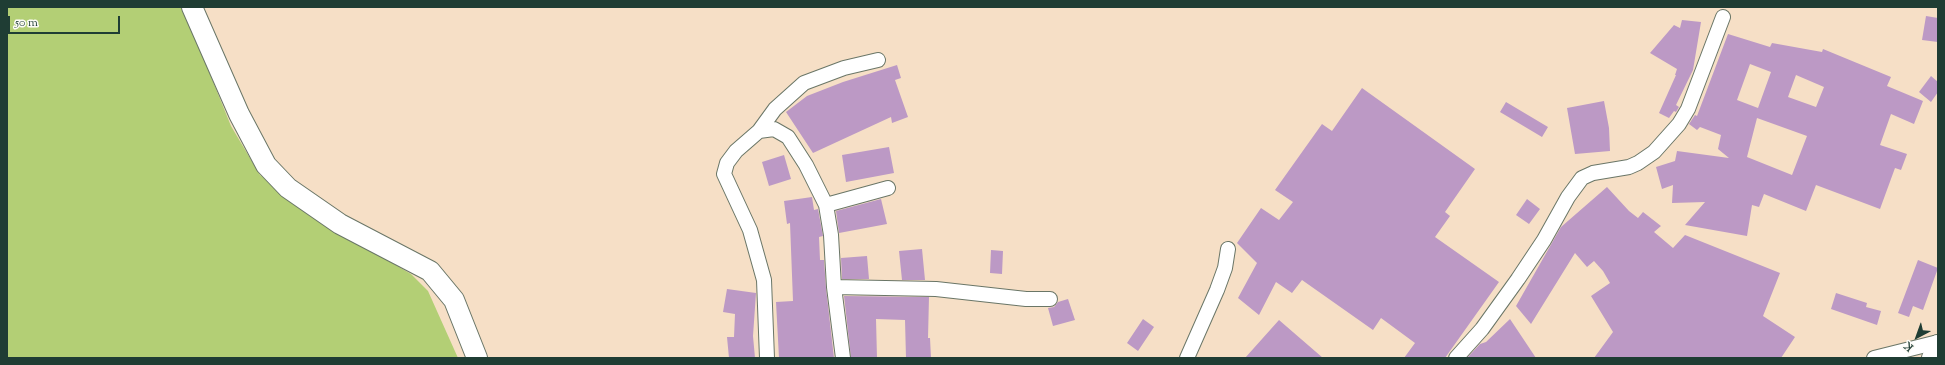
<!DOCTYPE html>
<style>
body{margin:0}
#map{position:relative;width:1945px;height:365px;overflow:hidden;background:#f6dfc6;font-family:"Sorts Mill Goudy",serif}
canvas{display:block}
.frame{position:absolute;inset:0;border:8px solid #1f3d34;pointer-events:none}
.north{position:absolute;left:1897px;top:317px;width:40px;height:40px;-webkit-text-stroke:3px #fdfcf7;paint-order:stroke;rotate:221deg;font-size:11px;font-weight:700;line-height:16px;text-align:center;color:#1f3d34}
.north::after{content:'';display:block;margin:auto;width:14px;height:18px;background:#1f3d34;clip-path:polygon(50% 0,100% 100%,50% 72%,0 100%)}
.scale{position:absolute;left:8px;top:16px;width:112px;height:18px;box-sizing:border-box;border:2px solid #1f3d34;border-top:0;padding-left:5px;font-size:12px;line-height:14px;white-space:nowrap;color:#1f3d34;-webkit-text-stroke:3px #fdfcf7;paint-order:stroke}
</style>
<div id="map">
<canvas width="1945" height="365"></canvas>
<div class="frame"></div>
<div class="north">K</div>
<div class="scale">50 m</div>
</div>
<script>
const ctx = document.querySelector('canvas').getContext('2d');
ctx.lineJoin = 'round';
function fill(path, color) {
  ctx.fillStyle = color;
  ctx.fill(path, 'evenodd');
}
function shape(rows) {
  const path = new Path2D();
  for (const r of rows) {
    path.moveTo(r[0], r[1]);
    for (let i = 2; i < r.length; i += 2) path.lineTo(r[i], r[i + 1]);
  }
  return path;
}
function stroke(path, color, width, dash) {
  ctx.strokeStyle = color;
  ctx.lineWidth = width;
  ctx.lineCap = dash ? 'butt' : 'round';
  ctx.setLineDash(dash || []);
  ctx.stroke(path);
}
const green = shape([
 [7,7,183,7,231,126,260,175,334,229,411,274,428,291,458,358,7,358]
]);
const building = shape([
 [1926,16,1938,18,1938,42,1922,40],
 [1682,20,1701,22,1693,70,1676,105,1679,107,1676,112,1674,111,1669,118,1659,113,1676,75,1675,75,1677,69,1650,53,1674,25,1680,28],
 [1728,34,1770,47,1772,43,1822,52,1823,49,1891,77,1887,86,1923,101,1914,124,1891,114,1880,145,1907,154,1901,170,1895,168,1880,209,1816,185,1806,211,1764,194,1759,207,1752,205,1747,236,1685,225,1705,202,1672,203,1673,185,1662,189,1656,167,1675,161,1677,151,1729,158,1718,149,1721,135,1700,127,1697,130,1689,124,1695,115,1697,116],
 [1750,64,1771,72,1758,108,1737,100],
 [1796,75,1824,87,1816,107,1788,97],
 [1757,118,1807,136,1792,175,1747,157],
 [897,65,901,78,895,80,908,117,892,123,891,117,813,153,786,112,807,96,843,82],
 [1931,76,1938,82,1938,92,1931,102,1919,92],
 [1362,88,1475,169,1445,212,1450,216,1435,237,1499,282,1445,358,1404,358,1415,343,1381,318,1373,330,1302,280,1292,293,1276,282,1259,315,1238,298,1257,263,1237,243,1261,208,1279,220,1293,202,1275,190,1322,124,1332,131],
 [1604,101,1609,128,1610,151,1575,154,1567,108],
 [1506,102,1548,127,1542,137,1500,112],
 [889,147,894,173,846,182,842,155],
 [784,155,791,179,769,186,762,162],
 [1607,187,1629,211,1638,218,1643,212,1661,226,1654,232,1673,248,1685,235,1780,273,1763,316,1795,337,1781,358,1594,358,1613,332,1591,296,1610,283,1603,271,1594,261,1587,267,1575,253,1531,324,1516,306,1561,227],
 [812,197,814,210,818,209,823,236,819,237,820,260,824,260,826,288,834,358,779,358,776,302,793,301,790,223,787,224,784,201],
 [881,199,887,224,839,233,836,211],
 [1527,199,1540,209,1529,224,1516,215],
 [922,249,925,280,902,280,899,251],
 [991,250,1003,251,1002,274,990,273],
 [867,256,869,279,842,279,841,258],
 [1918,260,1938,268,1923,310,1913,306,1909,317,1898,313],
 [727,289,756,293,753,336,755,358,729,358,727,337,734,337,735,314,723,312],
 [1836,293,1867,303,1866,307,1881,311,1877,325,1831,309],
 [844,296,929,297,928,338,930,338,931,358,906,358,905,320,876,319,877,358,851,358],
 [1068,299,1075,320,1053,326,1048,308,1054,307,1058,302],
 [1143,319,1154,327,1138,351,1127,343],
 [1510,319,1536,358,1467,358,1480,344,1486,342],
 [1279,320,1323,358,1245,358]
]);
const street = shape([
 [759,131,775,109,804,83,844,68,878,60],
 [826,205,888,188],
 [834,287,936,289,1026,299,1050,299],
 [767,358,764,280,750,230,724,174,727,163,736,151,759,131,774,129,788,137,806,165,826,205,831,235,834,287,843,358],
 [1187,358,1217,290,1225,268,1228,249],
 [1456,358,1482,329,1518,279,1544,240,1568,197,1582,178,1593,173,1629,167,1638,163,1654,152,1679,124,1688,109,1723,17],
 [1874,358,1938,342]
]);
const secondary = shape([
 [192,7,239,114,266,165,288,188,340,224,430,271,454,300,477,358],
 [1932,358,1938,345]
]);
fill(green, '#b3cf75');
fill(building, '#bc99c5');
stroke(street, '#6a7667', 16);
stroke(secondary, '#6a7667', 22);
stroke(street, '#fff', 14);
stroke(secondary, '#fff', 20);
</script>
